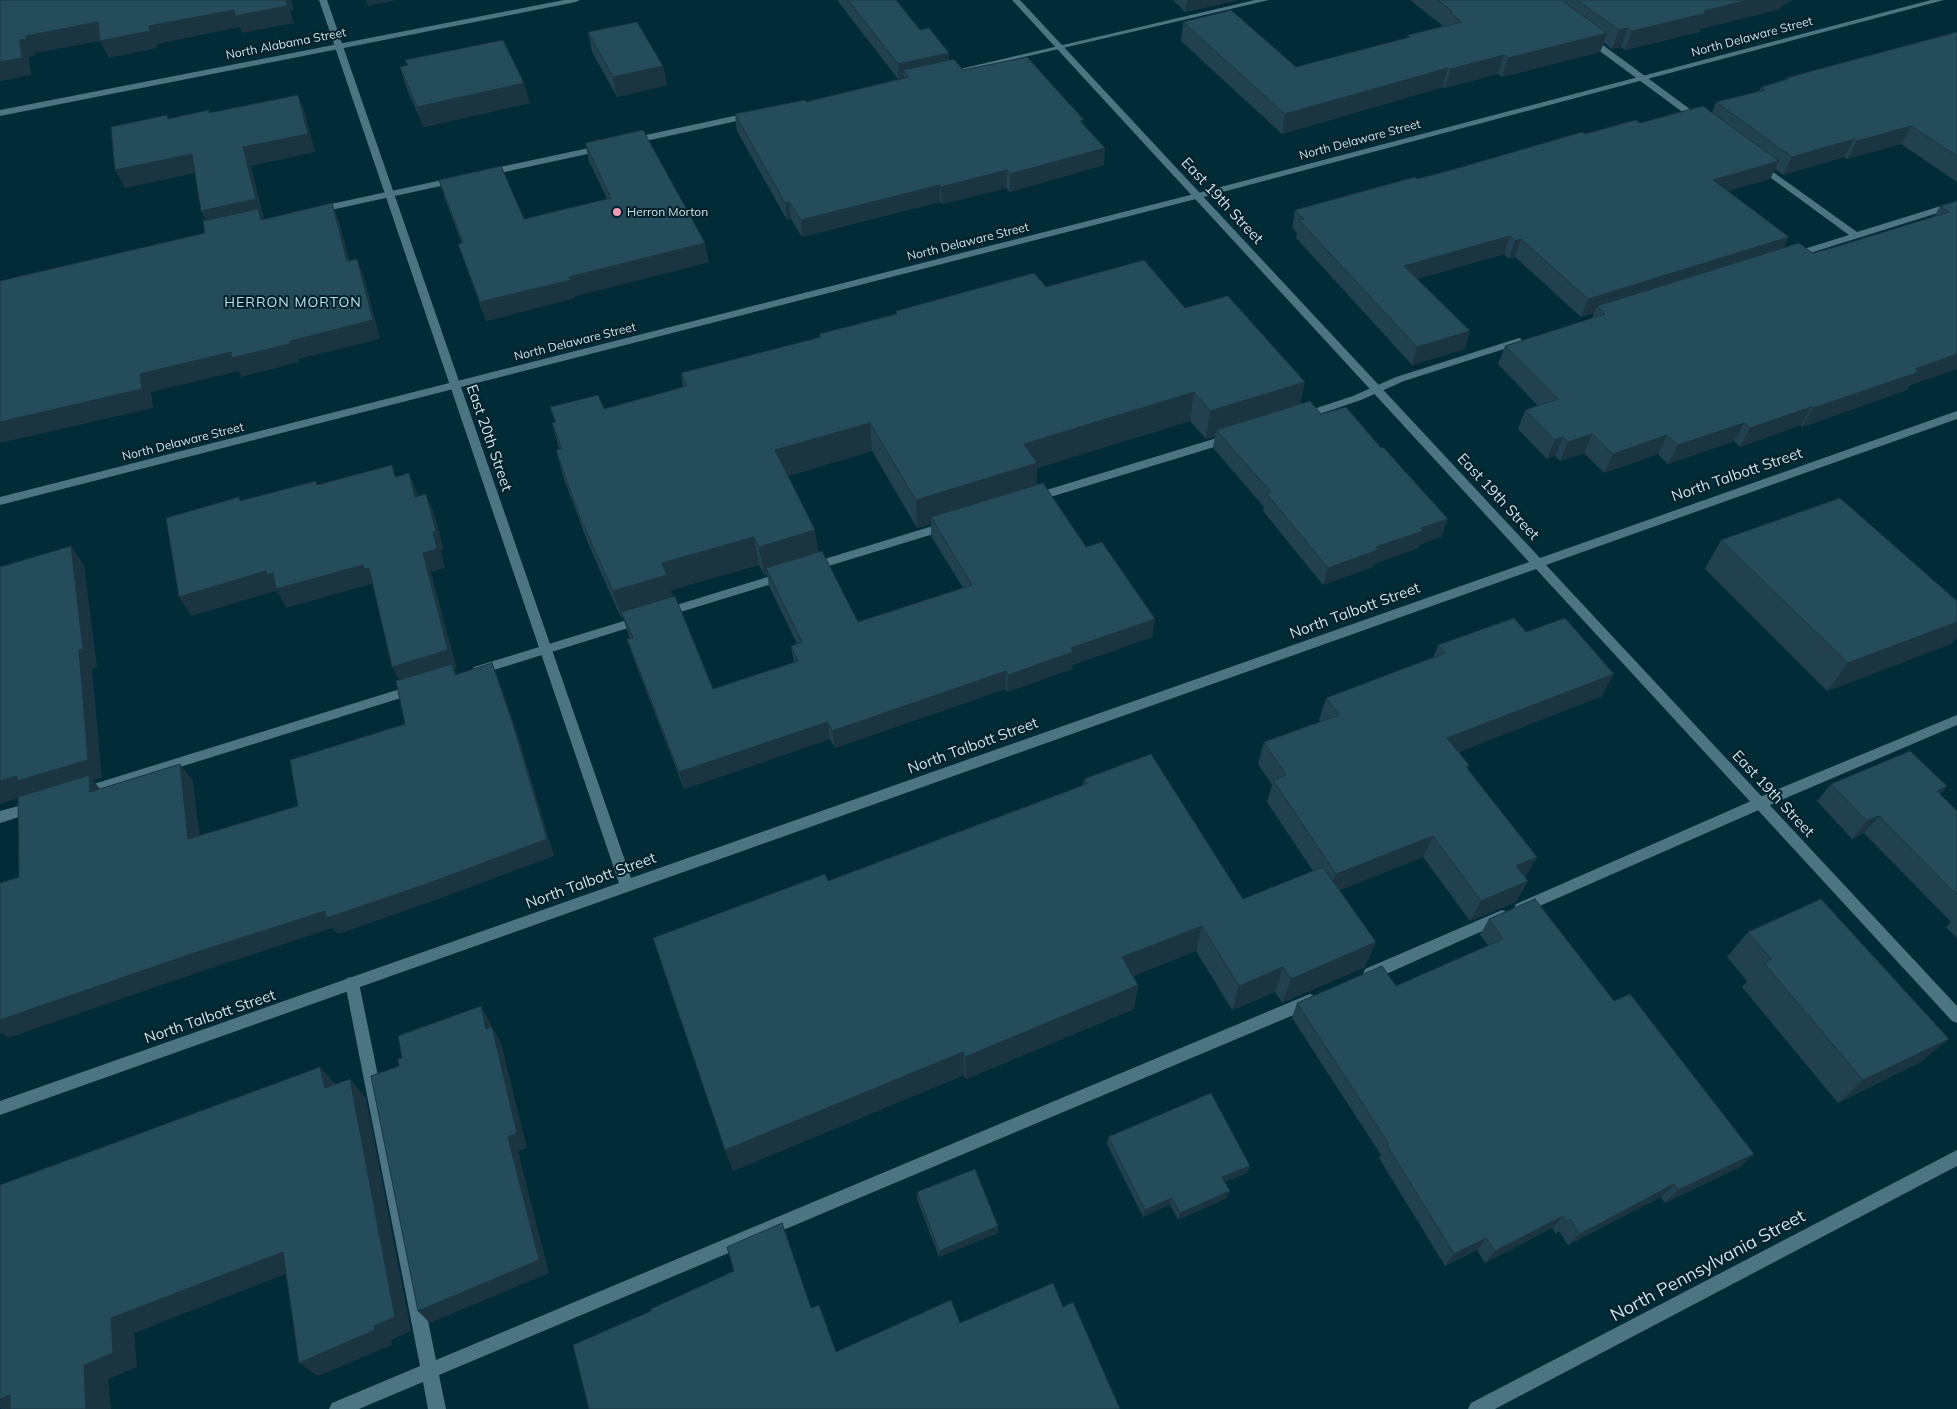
<!DOCTYPE html>
<style>
body{margin:0}
canvas{display:block;background:#002b37}
</style>
<canvas width="1957" height="1409"></canvas>
<script>
const ctx = document.querySelector('canvas').getContext('2d');
ctx.lineJoin = 'round';
function shape(rows) {
  const path = new Path2D();
  for (const r of rows) {
    path.moveTo(r[0], r[1]);
    for (let i = 2; i < r.length; i += 2) path.lineTo(r[i], r[i + 1]);
  }
  return path;
}
function fill(path, color) {
  ctx.fillStyle = color;
  ctx.fill(path, 'evenodd');
}
function stroke(path, color, width, dash) {
  ctx.strokeStyle = color;
  ctx.lineWidth = width;
  ctx.lineCap = dash ? 'butt' : 'round';
  ctx.setLineDash(dash || []);
  ctx.stroke(path);
}
function drawText(font, color, halo, rows, align = 'center') {
  ctx.font = font + ' Mulish,sans-serif';
  ctx.lineWidth = 4;
  ctx.setLineDash([]);
  ctx.textBaseline = 'middle';
  ctx.strokeStyle = halo;
  ctx.fillStyle = color;
  for (const [text, x, y, turn = 0] of rows) {
    ctx.save();
    ctx.translate(x, y);
    ctx.rotate((+turn || 0) * Math.PI / 180);
    ctx.textAlign = isNaN(turn) ? turn : align;
    if (halo) ctx.strokeText(text, 0, 0);
    ctx.fillText(text, 0, 0);
    ctx.restore();
  }
}
const service = shape([
 [1255,0,1269,0,947,75,943,73,1255,0],
 [1586,37,1592,37,1702,118,1702,122,1696,122,1586,41,1586,37],
 [752,112,755,113,755,117,632,144,628,141,632,138,752,112],
 [603,145,606,146,606,150,486,176,482,173,486,170,603,145],
 [1759,162,1857,232,1957,201,1957,207,1794,258,1789,255,1791,253,1849,235,1756,167,1756,163,1759,162],
 [456,177,460,180,459,182,317,213,312,210,317,207,456,177],
 [1519,338,1524,341,1523,343,1404,381,1361,400,1302,420,1297,416,1298,414,1353,396,1396,377,1519,338],
 [1230,434,1235,438,1234,441,1034,502,1028,498,1030,495,1230,434],
 [946,522,950,523,952,526,950,529,812,571,806,567,808,564,946,522],
 [784,572,788,573,790,576,788,579,664,617,658,613,660,610,784,572],
 [640,616,644,617,646,620,644,623,478,675,474,673,472,670,474,667,640,616],
 [413,685,417,687,419,690,417,693,84,797,79,796,77,792,79,788,84,787,413,685],
 [1957,715,1957,725,1793,795,1526,912,1521,914,1516,912,1514,908,1516,904,1783,787,1957,715],
 [33,802,38,803,40,807,38,811,0,823,0,811,33,802],
 [1502,910,1507,912,1509,916,1507,920,1375,979,1370,980,1365,979,1363,974,1365,969,1502,910],
 [352,977,357,978,359,983,436,1360,1305,996,1310,994,1315,996,1317,1001,1315,1006,439,1375,446,1409,428,1409,423,1382,359,1409,329,1409,332,1403,420,1366,345,983,347,978,352,977]
]);
const minor = shape([
 [319,0,327,0,631,878,1529,562,1012,0,1020,0,1540,558,1957,411,1957,419,1546,565,1957,1006,1957,1023,1952,1021,1536,569,0,1115,0,1101,619,883,319,0]
]);
const tertiary = shape([
 [1957,1150,1957,1166,1495,1409,1468,1409,1471,1403,1957,1150]
]);
const secondary = shape([
 [564,0,580,0,576,2,0,116,0,110,564,0],
 [1931,0,1944,0,1200,198,0,505,0,497,1194,194,1931,0]
]);
const wall = shape([
 [837,0,896,0,920,30,949,60,963,70,1084,125,1104,165,1010,192,1006,188,942,204,940,202,802,237,791,219,787,220,737,131,735,114,806,102,898,79],
 [1173,0,1239,0,1185,12],
 [1410,0,1793,0,1789,1,1787,4,1781,6,1780,9,1700,29,1699,32,1625,50,1621,47,1612,49,1604,43,1600,52,1502,77,1498,74,1445,88,1443,87,1282,134,1181,41,1183,22,1296,67,1407,38,1408,35,1443,26],
 [588,32,663,66,667,85,617,97,592,52],
 [1957,32,1957,182,1901,144,1847,159,1844,157,1783,175,1775,169,1770,179,1727,191,1784,248,1812,253,1832,248,1934,217,1940,206,1957,201,1957,369,1910,385,1907,390,1802,427,1801,425,1740,447,1734,441,1668,464,1658,454,1604,473,1584,453,1560,461,1555,456,1547,459,1518,429,1525,410,1538,406,1498,364,1505,346,1592,318,1594,313,1581,317,1515,257,1509,259,1504,254,1417,279,1465,349,1412,365,1296,238,1297,233,1292,228,1295,210,1417,179,1585,134,1640,123,1712,112,1716,102,1759,91,1761,87,1785,80,1786,78],
 [405,60,530,103,424,127,406,87,400,67,407,65],
 [585,143,709,262,575,296,575,298,486,321,458,244,462,244,445,199,439,180,524,219,607,199,589,161],
 [1046,287,1185,308,1300,404,1321,414,1442,536,1419,545,1418,548,1374,564,1373,567,1323,585,1263,511,1264,507,1213,448,1215,436,1206,439,1190,421,1037,468,1036,485,1086,547,1152,637,1072,665,1072,669,1007,692,1005,689,835,748,830,739,684,789,633,657,627,639,630,639,623,618,621,618,588,543,564,479,556,450,559,449,552,423,555,422,550,407,604,409,683,387,681,373,820,338,819,334,896,314,896,311],
 [872,451,917,528,931,524,931,536,963,588,858,622,818,552,788,476],
 [759,565,764,575,767,574,769,586,797,644,791,646,794,663,713,689,673,597,671,590],
 [1721,540,1957,601,1957,637,1951,644,1827,691,1705,569],
 [1526,632,1602,696,1459,752,1469,765,1468,769,1525,878,1516,902,1470,921,1423,857,1340,890,1365,967,1282,1003,1275,992,1232,1010,1196,951,1133,976,1138,985,1134,1009,966,1079,964,1075,733,1171,725,1150,828,881,1083,785,1084,779,1243,899,1313,871,1267,802,1272,785,1258,764,1264,742,1320,722,1319,720,1326,698,1433,658,1438,645],
 [1831,784,1947,786,1940,794,1957,811,1957,938,1946,927,1951,922,1864,833,1852,839,1817,801],
 [1489,919,1614,1001,1754,1154,1740,1167,1665,1203,1661,1197,1568,1245,1559,1231,1556,1234,1552,1228,1485,1263,1477,1250,1445,1266,1379,1158,1381,1155,1292,1018,1297,1003,1396,986,1488,945,1480,935],
 [1748,932,1921,1062,1838,1103,1742,987,1747,981,1727,957],
 [1108,1137,1247,1173,1225,1182,1227,1198,1178,1220,1170,1205,1143,1217,1107,1144],
 [917,1192,998,1233,939,1257,917,1199]
]);
const shadedWall = shape([
 [286,0,291,0,294,10,290,11,294,23,242,33,240,27,157,44,157,48,109,58,100,41,35,53,35,56,29,57,31,75,0,81,0,62,20,40,26,36,98,22,149,26],
 [366,0,397,0,368,6],
 [1187,0,1239,0,1185,12],
 [1748,0,1793,0,1789,1,1787,4,1781,6,1780,9,1700,29,1699,32,1625,50,1632,31],
 [1628,28,1621,47,1612,49,1619,30],
 [1607,33,1600,52,1502,77,1508,58],
 [949,53,949,69,903,70,904,78,899,80,898,64],
 [1504,55,1498,74,1445,88,1450,69],
 [663,66,667,85,617,97,613,77],
 [1448,68,1443,87,1282,134,1285,114],
 [524,83,530,103,424,127,417,107],
 [298,95,305,113,315,152,251,166,264,218,262,219,266,227,210,230,201,211,243,147],
 [1911,126,1901,144,1847,159,1857,141],
 [1854,139,1844,157,1783,175,1792,157],
 [1105,148,1104,165,1010,192,1010,174],
 [192,154,200,172,125,188,115,170],
 [1779,161,1770,179,1705,198,1713,180],
 [1007,170,1006,188,942,204,941,187],
 [940,185,940,202,802,237,801,220],
 [789,202,791,219,787,220,785,203],
 [332,203,339,222,355,279,347,261],
 [1510,236,1504,254,1399,284,1404,266],
 [1789,237,1780,255,1597,306,1594,313,1581,317,1588,299],
 [1521,239,1515,257,1509,259,1515,241],
 [705,243,709,262,575,296,575,298,486,321,480,302,569,277],
 [357,259,364,277,380,339,298,359,299,362,241,377,239,371,151,392,153,408,0,443,0,422,140,374,231,352,290,341],
 [1470,331,1465,349,1412,365,1417,347],
 [1957,354,1957,369,1910,385,1907,390,1802,427,1813,408,1915,369],
 [1305,382,1299,411,1216,430,1215,436,1206,439,1210,411],
 [1194,392,1190,421,1037,468,1036,491,931,517,931,524,917,528,916,500,1024,444],
 [1811,407,1801,425,1740,447,1750,428],
 [870,423,872,451,779,478,775,450],
 [1744,423,1734,441,1668,464,1678,445],
 [1592,434,1584,453,1560,461,1568,442],
 [1667,435,1658,454,1604,473,1613,454],
 [1563,437,1555,456,1547,459,1555,440],
 [409,473,417,492,423,516,415,497],
 [426,494,434,513,444,550,441,551,445,568,431,572,457,669,455,670,460,682,402,686,392,667,423,553,433,532],
 [1448,519,1442,536,1419,545,1418,548,1374,564,1373,567,1323,585,1328,568,1421,528],
 [815,530,819,558,766,568,767,574,764,575,759,547],
 [754,537,759,565,671,590,674,602,621,612,623,618,621,618,613,591,662,563],
 [71,546,84,565,97,667,92,669,102,778,93,780,103,793,29,794,0,804,0,781,17,776,79,650],
 [363,565,369,568,378,587,373,588,371,584,286,608,278,593,277,593,276,591,191,616,179,597,266,571],
 [1155,619,1152,637,1072,665,1072,669,1007,692,1008,675,1071,648],
 [1957,622,1957,637,1951,644,1827,691,1848,663],
 [492,663,499,681,519,739,554,856,433,901,338,934,333,928,205,970,8,1038,2,1033,0,1034,0,1020,191,954],
 [1006,671,1005,689,835,748,832,731],
 [1614,674,1602,696,1438,760,1447,738],
 [828,722,830,739,684,789,679,772],
 [180,764,193,781,202,856,188,839],
 [1947,786,1931,804,1937,791],
 [1879,816,1864,833,1852,839,1867,821],
 [1433,836,1423,857,1328,895,1336,874],
 [1537,857,1525,878,1516,866],
 [1528,881,1516,902,1470,921,1481,901],
 [1202,926,1196,951,1118,981,1122,957],
 [1376,942,1365,967,1282,1003,1291,979],
 [1283,967,1275,992,1232,1010,1239,986],
 [1138,985,1134,1009,966,1079,965,1057],
 [481,1006,490,1022,496,1045,486,1029],
 [492,1027,501,1043,527,1148,518,1151,549,1273,430,1323,418,1311,508,1137],
 [1949,1039,1921,1062,1838,1103,1863,1080],
 [963,1052,964,1075,733,1171,725,1150],
 [320,1067,337,1086,325,1088],
 [350,1079,366,1098,411,1331,391,1340,392,1345,318,1376,299,1363,374,1326],
 [1754,1154,1740,1167,1665,1203,1678,1190],
 [1250,1166,1247,1173,1220,1184,1222,1177],
 [1674,1184,1661,1197,1568,1245,1580,1234],
 [1230,1191,1227,1198,1178,1220,1180,1213],
 [1172,1198,1170,1205,1143,1217,1145,1210],
 [1563,1216,1552,1228,1485,1263,1495,1251],
 [998,1226,998,1233,939,1257,939,1251],
 [1486,1238,1477,1250,1445,1266,1454,1254],
 [283,1252,301,1268,134,1333,137,1367,108,1379,111,1409,86,1409,84,1365,111,1318],
 [10,1395,34,1409,2,1409,0,1408,0,1399]
]);
const building = shape([
 [0,0,286,0,287,6,235,16,234,10,149,26,150,31,100,41,98,22,26,36,26,39,20,40,22,58,0,62,0,0],
 [848,0,896,0,920,30,929,28,949,53,898,64,848,0],
 [1438,0,1561,0,1607,33,1508,58,1504,55,1450,69,1448,68,1285,114,1183,22,1231,10,1296,67,1410,37,1408,35,1462,22,1450,13,1453,12,1438,0],
 [1577,0,1748,0,1704,11,1707,13,1632,31,1628,28,1619,30,1577,0],
 [637,22,663,66,613,77,588,32,637,22],
 [1957,32,1957,156,1911,126,1857,141,1854,139,1792,157,1716,102,1765,90,1761,87,1788,79,1786,78,1957,32],
 [503,40,524,83,417,107,400,67,408,65,405,60,503,40],
 [1027,57,1084,120,1080,121,1105,148,1010,174,1007,170,941,187,940,185,801,220,789,202,785,203,735,114,805,100,806,102,909,77,903,70,954,59,963,70,1027,57],
 [298,95,308,134,243,147,256,199,201,211,192,154,115,170,111,127,167,115,168,119,209,110,209,113,298,95],
 [1703,106,1779,161,1713,180,1789,237,1588,299,1521,239,1515,241,1510,236,1404,266,1470,331,1417,347,1299,220,1304,219,1295,210,1415,177,1417,179,1448,171,1582,132,1585,134,1636,120,1640,123,1703,106],
 [643,130,705,243,569,277,571,280,480,302,458,244,463,243,439,180,501,166,524,219,611,198,585,143,643,130],
 [1957,201,1957,354,1915,369,1919,372,1813,408,1811,407,1750,428,1744,423,1678,445,1667,435,1613,454,1592,434,1568,442,1563,437,1555,440,1525,410,1558,399,1505,346,1605,314,1597,306,1799,243,1812,253,1832,248,1949,212,1940,206,1957,201],
 [332,203,347,261,357,259,373,320,290,341,290,344,232,358,231,352,140,374,142,389,0,422,0,281,205,233,203,221,258,209,261,220,332,203],
 [1144,260,1185,308,1228,296,1305,382,1210,411,1194,392,1024,444,1037,463,916,500,870,423,775,450,815,530,759,547,754,537,662,563,667,575,613,591,579,515,556,450,562,449,552,423,556,422,550,407,598,395,604,409,687,386,681,373,821,337,819,334,897,314,896,311,1034,273,1046,287,1144,260],
 [1310,401,1321,414,1346,407,1381,448,1383,447,1448,519,1421,528,1423,531,1376,547,1378,550,1328,568,1267,494,1271,492,1216,430,1310,401],
 [392,465,395,477,409,473,415,497,426,494,436,531,433,532,437,549,423,553,448,650,392,667,369,568,364,569,363,565,276,589,273,573,267,575,266,571,179,597,166,518,239,497,240,501,316,481,317,485,392,465],
 [1043,483,1086,547,1102,542,1155,619,1071,648,1073,652,1008,675,1006,671,832,731,828,722,679,772,627,639,633,638,621,612,675,596,713,689,798,661,791,646,802,642,766,568,822,551,858,622,972,585,931,517,1043,483],
 [1840,498,1957,601,1957,622,1848,663,1721,540,1840,498],
 [71,546,83,649,79,650,88,760,17,781,17,776,0,781,0,567,71,546],
 [1514,618,1526,632,1565,618,1614,674,1447,738,1469,765,1466,767,1537,857,1516,866,1528,881,1481,901,1433,836,1336,874,1273,780,1286,775,1264,742,1339,715,1326,698,1445,653,1438,645,1514,618],
 [492,663,512,721,547,839,424,885,326,918,325,911,191,954,0,1020,0,883,19,877,18,797,89,775,90,792,180,764,188,839,298,806,290,760,405,724,396,681,452,664,455,675,492,663],
 [1910,751,1947,786,1937,791,1957,811,1957,895,1879,816,1867,821,1831,784,1910,751],
 [1151,754,1243,899,1323,867,1376,942,1291,979,1283,967,1239,986,1202,926,1122,957,1138,985,965,1057,963,1052,725,1150,653,938,825,874,828,881,1087,784,1084,779,1151,754],
 [1535,899,1614,1001,1630,994,1754,1154,1678,1190,1674,1184,1580,1234,1570,1219,1567,1222,1563,1216,1495,1251,1486,1238,1454,1254,1387,1145,1389,1144,1297,1003,1382,966,1396,986,1503,939,1489,919,1535,899],
 [1821,899,1949,1039,1863,1080,1764,963,1771,959,1748,932,1821,899],
 [481,1006,486,1029,492,1027,517,1133,508,1137,539,1260,418,1311,371,1076,399,1066,398,1059,402,1058,398,1036,481,1006],
 [320,1067,325,1088,350,1079,395,1317,374,1326,375,1330,299,1363,283,1252,111,1318,113,1353,84,1365,86,1409,10,1409,10,1395,0,1399,0,1185,320,1067],
 [1211,1093,1250,1166,1222,1177,1230,1191,1180,1213,1172,1198,1145,1210,1108,1137,1211,1093],
 [975,1169,998,1226,939,1251,917,1192,975,1169],
 [782,1223,811,1308,819,1305,836,1352,951,1300,960,1323,1053,1283,1063,1307,1073,1302,1120,1409,589,1409,573,1345,651,1311,651,1309,734,1271,727,1247,782,1223]
]);
const markers = [
 [617,212,5,"#f09ab5"]
];
const farStreetnames = [
 ["North Delaware Street",1752,37,-15],
 ["North Alabama Street",286,44,-11],
 ["North Delaware Street",1360,140,-15],
 ["North Delaware Street",968,242,-14],
 ["North Delaware Street",575,342,-14],
 ["North Delaware Street",183,442,-14]
];
const farPoinames = [
 ["Herron Morton",627,212]
];
const farNeighbourhoodnames = [
 ["HERRON MORTON",293,303]
];
const streetNames = [
 ["East 19th Street",1222,201,47],
 ["East 20th Street",489,438,71],
 ["North Talbott Street",1737,475,-19],
 ["East 19th Street",1498,497,47],
 ["North Talbott Street",1355,611,-20],
 ["North Talbott Street",973,746,-20],
 ["East 19th Street",1773,794,47],
 ["North Talbott Street",591,881,-20],
 ["North Talbott Street",210,1017,-19]
];
const nearStreetnames = [
 ["North Pennsylvania Street",1708,1266,-28]
];
fill(service, '#4c7482');
fill(minor, '#4c7482');
fill(tertiary, '#4c7482');
fill(secondary, '#4c7482');
fill(wall, '#20414d');
fill(shadedWall, '#1a353f');
fill(building, '#254c5a');
stroke(building, '#1a353f', 1);
for (const [x, y, r, color] of markers) {
  const dot = new Path2D();
  dot.arc(x, y, r, 0, 2 * Math.PI);
  ctx.fillStyle = color;
  ctx.fill(dot);
  stroke(dot, '#02202a', 2);
}
drawText('12px', '#cde2ea', '#02202a', farStreetnames);
drawText('12px', '#cde2ea', '#02202a', farPoinames, 'left');
ctx.letterSpacing = '1px';
drawText('14px', '#b6e1f1', '#02202a', farNeighbourhoodnames);
ctx.letterSpacing = '0px';
drawText('15px', '#cde2ea', '#02202a', streetNames);
drawText('18px', '#cde2ea', '#02202a', nearStreetnames);
</script>
